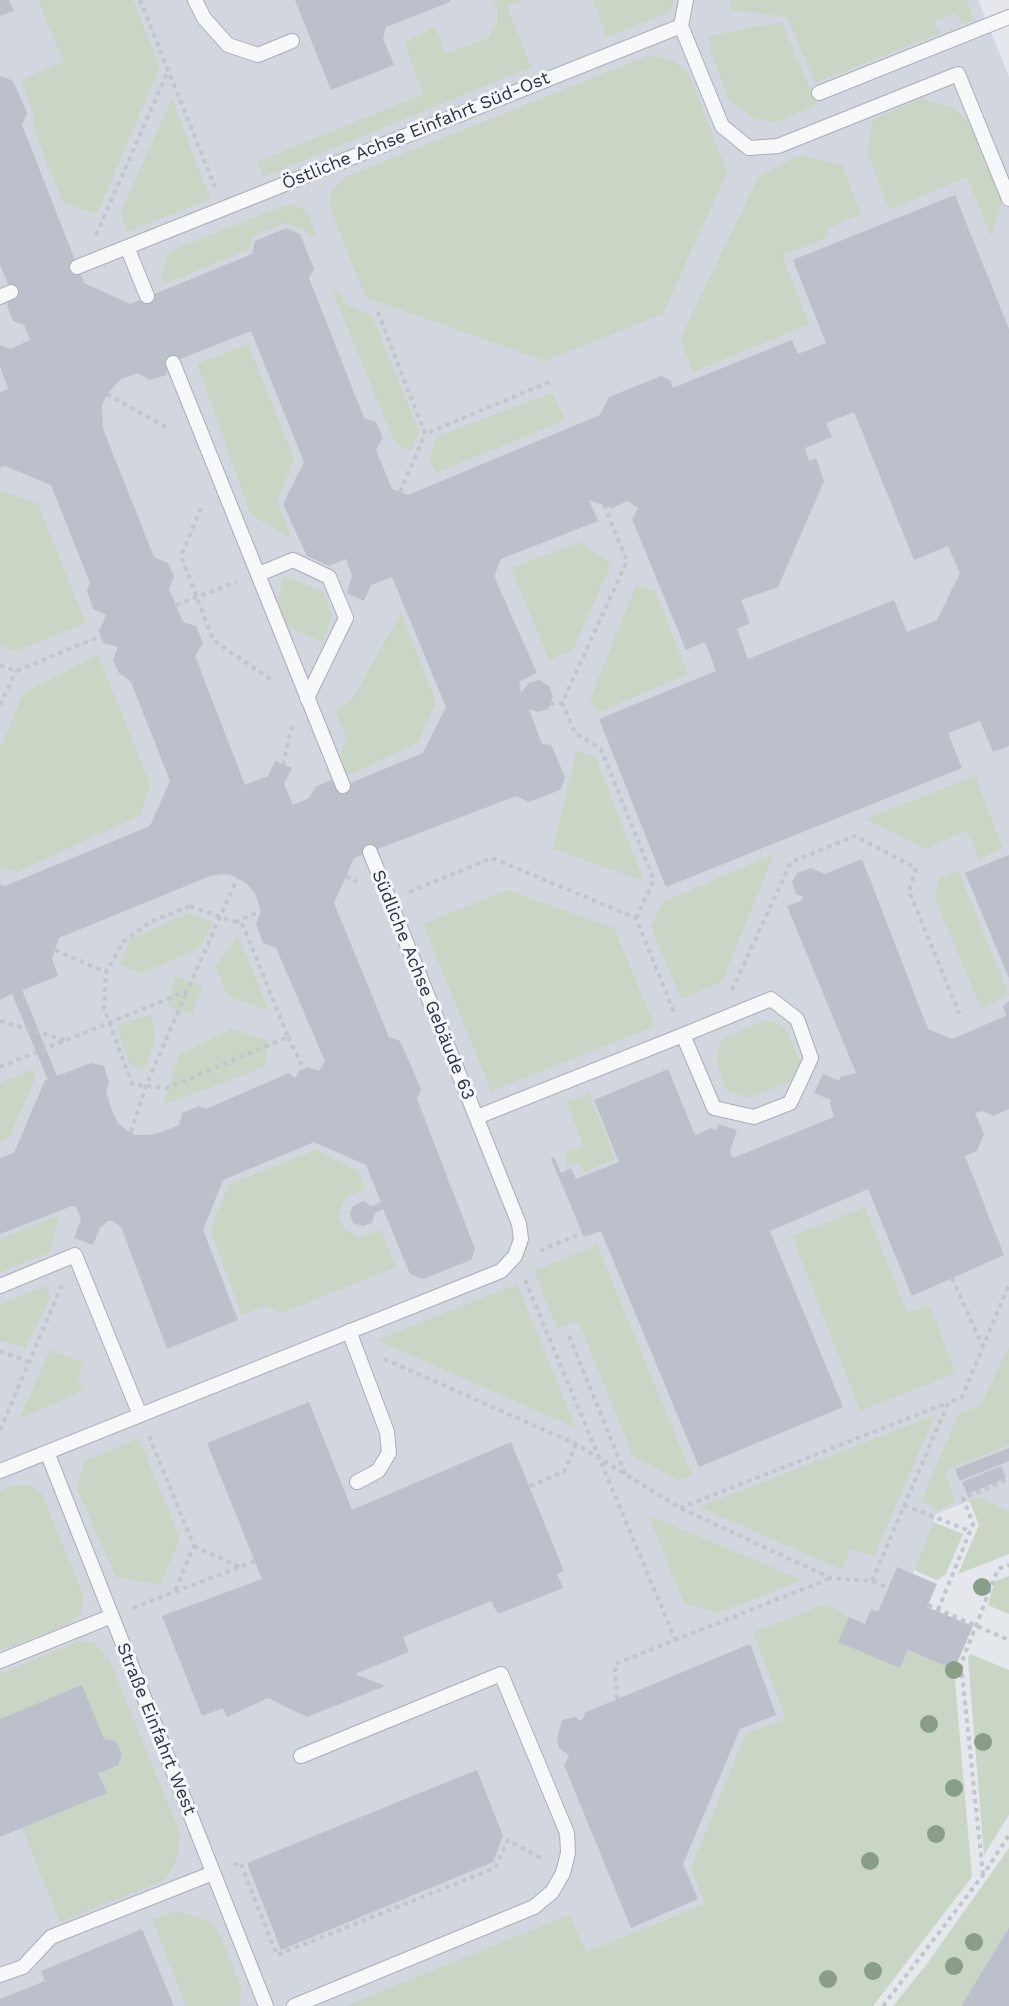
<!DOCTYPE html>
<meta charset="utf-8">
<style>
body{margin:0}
canvas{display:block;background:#e4e7ec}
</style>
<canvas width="1009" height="2006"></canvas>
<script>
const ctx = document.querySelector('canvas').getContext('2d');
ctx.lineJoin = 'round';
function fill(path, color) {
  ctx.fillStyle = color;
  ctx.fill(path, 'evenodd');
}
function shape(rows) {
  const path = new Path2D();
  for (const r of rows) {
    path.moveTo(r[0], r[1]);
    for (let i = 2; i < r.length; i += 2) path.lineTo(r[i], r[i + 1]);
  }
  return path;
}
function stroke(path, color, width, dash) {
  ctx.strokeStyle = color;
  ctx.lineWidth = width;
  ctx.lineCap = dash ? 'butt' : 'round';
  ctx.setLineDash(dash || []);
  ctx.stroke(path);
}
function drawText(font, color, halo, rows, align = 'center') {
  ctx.font = font + ' "Work Sans",sans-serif';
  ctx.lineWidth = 6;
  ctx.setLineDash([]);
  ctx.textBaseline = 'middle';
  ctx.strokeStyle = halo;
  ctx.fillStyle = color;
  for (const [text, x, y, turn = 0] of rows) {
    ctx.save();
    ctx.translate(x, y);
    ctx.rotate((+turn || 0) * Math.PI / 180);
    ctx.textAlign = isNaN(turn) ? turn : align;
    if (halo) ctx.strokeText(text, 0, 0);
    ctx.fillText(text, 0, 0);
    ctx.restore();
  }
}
const built = shape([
 [0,0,978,0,1009,77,1009,1511,979,1497,936,1514,895,1619,917,1629,738,2006,0,2006]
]);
const green = shape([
 [38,0,133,0,160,67,97,214,63,203,33,128,35,119,21,80,63,61],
 [494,0,524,0,507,7,531,67,263,177,257,162,423,94,404,42,435,27,446,54,488,38,497,22,497,10],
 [593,0,674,0,669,12,607,37],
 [731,0,966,0,974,20,962,24,956,13,934,21,940,33,815,83,787,17,730,10],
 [781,22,817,104,778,122,755,119,729,100,711,52,709,36],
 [650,55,673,61,688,72,727,172,663,314,545,361,365,297,330,208,331,192,343,178],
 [172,98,210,199,127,232,121,212],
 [921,98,955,109,971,125,1003,200,991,236,967,177,889,210,867,152,873,120],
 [799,155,842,165,861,214,827,229,829,237,782,255,809,324,693,372,680,339,758,177],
 [288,204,307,210,316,236,309,238,305,230,284,223,252,237,249,249,165,284,161,273,170,251],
 [338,289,344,303,372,316,419,431,411,451,395,443,332,291],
 [248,344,294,459,277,502,292,539,251,515,197,364],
 [552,393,565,420,436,473,429,459,437,436],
 [2,491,38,504,86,623,16,651,0,645,0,492],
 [581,542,611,564,573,650,549,660,511,568],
 [284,576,323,592,332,614,323,642,273,620],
 [636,585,655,591,688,674,597,713,590,699],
 [401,613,436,702,418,743,346,776,339,759,346,736,334,709,351,701],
 [98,655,150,783,141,815,17,872,0,868,0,749,23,693],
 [576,751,595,756,644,881,553,849],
 [975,776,1003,848,979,859,967,830,927,849,865,819],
 [774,854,722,982,681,999,651,927,663,902],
 [958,870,1009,995,981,1009,935,899,938,879],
 [507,890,614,928,655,1026,491,1091,423,924],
 [189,913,213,922,200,948,143,973,119,965,130,939],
 [238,935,269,1011,227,995,216,967],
 [175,976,203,985,192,1014,167,1006],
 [151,1015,156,1034,144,1071,129,1063,116,1025],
 [766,1020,785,1027,801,1063,791,1081,749,1098,727,1090,716,1062,722,1039],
 [231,1029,268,1041,265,1067,163,1105,179,1055],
 [34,1069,36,1077,9,1138,0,1142,0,1083],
 [589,1093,615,1159,584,1172,579,1163,568,1166,564,1154,583,1146,567,1102],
 [316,1150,358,1171,365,1189,346,1197,338,1216,345,1230,360,1238,381,1230,396,1267,282,1313,265,1306,242,1315,210,1230,229,1184],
 [865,1207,907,1313,929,1305,956,1373,860,1411,792,1236],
 [59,1215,49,1253,0,1272,0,1239],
 [597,1245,692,1475,678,1480,633,1456,578,1321,557,1329,534,1271],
 [517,1284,576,1428,377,1340],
 [46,1286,50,1298,26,1348,0,1340,0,1304],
 [1009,1346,1009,1445,945,1471,955,1503,938,1510,921,1501,959,1413,980,1406],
 [50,1350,84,1363,78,1376,82,1391,19,1419],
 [935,1415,874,1556,850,1549,843,1570,699,1507],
 [139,1438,180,1539,160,1585,116,1577,77,1489,85,1461],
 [14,1485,30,1485,42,1494,84,1597,81,1612,69,1624,0,1651,0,1491],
 [979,1497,1009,1511,1009,1554,958,1574,979,1525,969,1500],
 [648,1515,802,1580,717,1613,684,1603],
 [933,1522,963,1534,946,1574,937,1580,914,1570],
 [1009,1576,1009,1614,988,1605,995,1581],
 [826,1604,849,1617,839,1641,900,1668,908,1650,954,1670,972,1877,873,2006,345,2006,569,1915,586,1952,705,1904,691,1868,746,1733,786,1719,753,1632],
 [76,1642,93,1642,109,1659,180,1833,178,1857,165,1880,60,1922,22,1828,106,1793,98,1774,118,1765,122,1755,116,1741,104,1739,82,1685,0,1719,0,1674],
 [970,1654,1009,1670,1009,1815,984,1855,968,1659],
 [1009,1848,1009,1927,961,2006,893,2006,926,1965],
 [176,1911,209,1921,218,1930,241,1987,239,2006,186,2006,152,1919]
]);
const building = shape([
 [0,0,9,0,14,11,0,16],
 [295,0,450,0,450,2,386,27,383,38,394,65,331,90],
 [2,76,13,81,27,113,22,125,84,283,130,304,252,254,255,241,286,228,300,234,314,269,309,278,364,418,376,422,383,438,376,450,392,489,408,495,600,415,609,397,661,376,670,380,673,388,792,340,798,354,826,343,793,260,955,195,1009,329,1009,746,993,752,980,721,948,733,962,768,666,887,599,719,716,671,705,642,686,650,632,519,638,508,627,501,612,508,589,500,598,521,501,559,494,576,537,673,519,682,521,693,529,683,539,680,549,686,553,697,548,709,538,712,529,709,542,744,551,745,565,777,560,790,529,802,516,796,354,858,334,903,389,1037,400,1041,421,1089,417,1099,475,1249,471,1260,423,1279,410,1274,383,1209,375,1213,372,1223,363,1226,353,1223,350,1213,353,1206,363,1201,372,1206,381,1202,366,1165,314,1142,223,1180,203,1230,238,1320,167,1349,121,1227,113,1221,108,1221,100,1228,93,1245,74,1238,81,1219,76,1207,72,1206,0,1234,0,1158,14,1153,45,1080,48,1080,12,994,0,1000,0,884,5,886,150,826,170,781,131,682,119,673,113,660,118,647,103,643,99,631,106,615,93,609,87,591,90,583,51,485,5,466,0,468,0,393,8,389,0,367,0,345,10,349,30,340,24,325,13,321,7,305,12,295,0,264,0,77],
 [251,331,304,462,283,504,307,556,329,566,346,559,352,576,347,593,364,601,371,585,392,577,446,707,423,753,343,786,331,780,315,787,309,798,293,805,284,784,292,768,275,761,268,776,245,785,195,656,203,643,196,626,183,622,169,589,174,576,168,563,154,557,103,429,102,405,107,394,121,379,138,373,150,380,166,375,170,363],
 [854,412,914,560,948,546,960,573,937,620,907,632,894,600,748,659,737,629,750,623,741,600,778,587,824,481,816,458,809,461,805,448,832,437,826,423],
 [222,874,231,875,247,884,255,893,261,911,256,924,263,943,276,948,325,1061,319,1071,308,1067,299,1071,295,1078,289,1073,206,1109,199,1106,182,1113,179,1125,162,1132,149,1135,136,1135,126,1130,118,1123,112,1111,106,1091,109,1083,104,1066,91,1063,57,1076,22,990,58,976,52,958,59,938,210,876],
 [1009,855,1009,978,965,873],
 [862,859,928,1029,952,1039,1006,1016,1003,1006,1009,1001,1009,1109,993,1116,983,1111,975,1113,984,1134,977,1151,965,1156,1004,1255,912,1296,868,1189,770,1231,843,1407,699,1467,601,1231,584,1237,551,1159,554,1157,561,1173,571,1168,576,1179,619,1162,594,1100,668,1069,695,1135,711,1128,716,1130,718,1124,737,1130,730,1152,733,1158,834,1117,830,1103,831,1100,814,1093,823,1074,839,1081,841,1077,856,1073,787,906,801,901,803,897,796,894,792,882,797,873,811,868,825,874],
 [309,1402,352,1510,511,1442,564,1571,557,1574,563,1588,498,1614,491,1601,403,1637,409,1652,355,1674,385,1686,307,1717,268,1698,227,1717,223,1708,202,1716,162,1616,262,1579,207,1443],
 [1009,1448,1009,1461,960,1481,955,1469],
 [1001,1466,1006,1478,967,1494,962,1482],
 [897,1567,937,1584,927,1607,973,1626,954,1670,908,1650,900,1668,838,1642,849,1617,865,1624,871,1609,878,1612],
 [750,1644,776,1715,740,1729,683,1864,698,1899,631,1928,564,1765,569,1755,559,1748,557,1739,562,1720,575,1717,581,1721,586,1712],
 [82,1685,104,1739,116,1741,122,1755,118,1765,98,1774,107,1793,0,1837,0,1719],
 [477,1770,503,1836,493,1862,281,1950,247,1863],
 [1009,1927,1009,2006,961,2006,972,1988],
 [142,1929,174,2006,0,2006,0,1999,45,1981,41,1971]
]);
const path = shape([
 [140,0,215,187],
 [96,235,168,71],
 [378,312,425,434,554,380],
 [107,394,169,429],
 [400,492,425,434],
 [604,505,627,561,562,703,575,733,601,749,654,880,636,918],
 [201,508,181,556,213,640,269,678,274,675],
 [176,605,237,582],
 [0,665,16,671,101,636],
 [550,704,562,703],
 [0,705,16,671],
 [283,765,290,733,293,726],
 [346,876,357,882],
 [409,892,492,858,636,918,675,1015],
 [190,906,243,925,288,1037,167,1088,132,1084,104,1008,106,972,123,942,150,922,190,906],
 [235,922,261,911],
 [55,950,106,972],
 [732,990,791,862,855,836,916,868,909,891,959,1013],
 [0,1021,65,1040],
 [288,1037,304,1069],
 [0,1067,187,991,237,879],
 [131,1132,146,1086,187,991],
 [540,1251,582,1233],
 [952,1278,983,1347],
 [525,1280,675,1639],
 [569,1336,626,1476],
 [0,1351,29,1362],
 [384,1359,576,1444,680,1508,831,1578,872,1581,888,1588],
 [0,1430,62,1285],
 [149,1436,194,1546,174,1593],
 [530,1486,564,1472,576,1444],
 [904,1505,970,1531],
 [680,1508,947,1403],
 [194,1546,240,1567],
 [872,1581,948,1403,962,1397,1009,1284],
 [928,1605,1009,1640],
 [133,1608,255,1561],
 [938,1610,973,1524,963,1498,1009,1479],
 [617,1699,615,1664,831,1578],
 [234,1865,240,1862,277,1955,495,1868,508,1840,543,1859],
 [983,1875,961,1664,998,1569,1009,1565],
 [883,2006,983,1875,1009,1835]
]);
const lane = shape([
 [195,0,204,18,228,45,258,55,292,41],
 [681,26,722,126,749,148,778,146,958,74,1009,199],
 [819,93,1009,17],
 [127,247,147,296],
 [77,267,681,26,686,0],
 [0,297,11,292],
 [173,363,343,786],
 [259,574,293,560,329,577,346,618,307,698],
 [477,1117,683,1035,714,1108,754,1117,790,1103,811,1058,797,1019,771,999,683,1035],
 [0,1286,75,1255,140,1415],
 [349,1331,387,1432,389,1453,378,1471,357,1482],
 [47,1452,266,2006],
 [0,1471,501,1271,515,1256,521,1239,519,1224,370,852],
 [0,1661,112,1616],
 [0,1975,23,1967,51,1937,213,1873],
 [294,2006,534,1907,552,1892,563,1873,568,1853,567,1833,501,1674,301,1756]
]);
const trees = [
 [982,1587],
 [954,1670],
 [929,1724],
 [983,1742],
 [954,1788],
 [936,1834],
 [870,1861],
 [974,1942],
 [954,1966],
 [873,1971],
 [828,1979]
];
const streetNames = [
 ["Östliche Achse Einfahrt Süd-Ost",416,131,-22],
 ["Südliche Achse Gebäude 63",423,985,68],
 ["Straße Einfahrt West",156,1729,68]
];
fill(built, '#d2d6de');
fill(green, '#c9d6c5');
fill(building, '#bbc0ca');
stroke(lane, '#a9aeb7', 16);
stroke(path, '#c2c5cb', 4, [4.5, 4.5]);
stroke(lane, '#f7f8fa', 14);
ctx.fillStyle = '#899d89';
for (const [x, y] of trees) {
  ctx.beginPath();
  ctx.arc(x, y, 9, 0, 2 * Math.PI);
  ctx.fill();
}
drawText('18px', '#2b3445', '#f4f6f9', streetNames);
</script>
